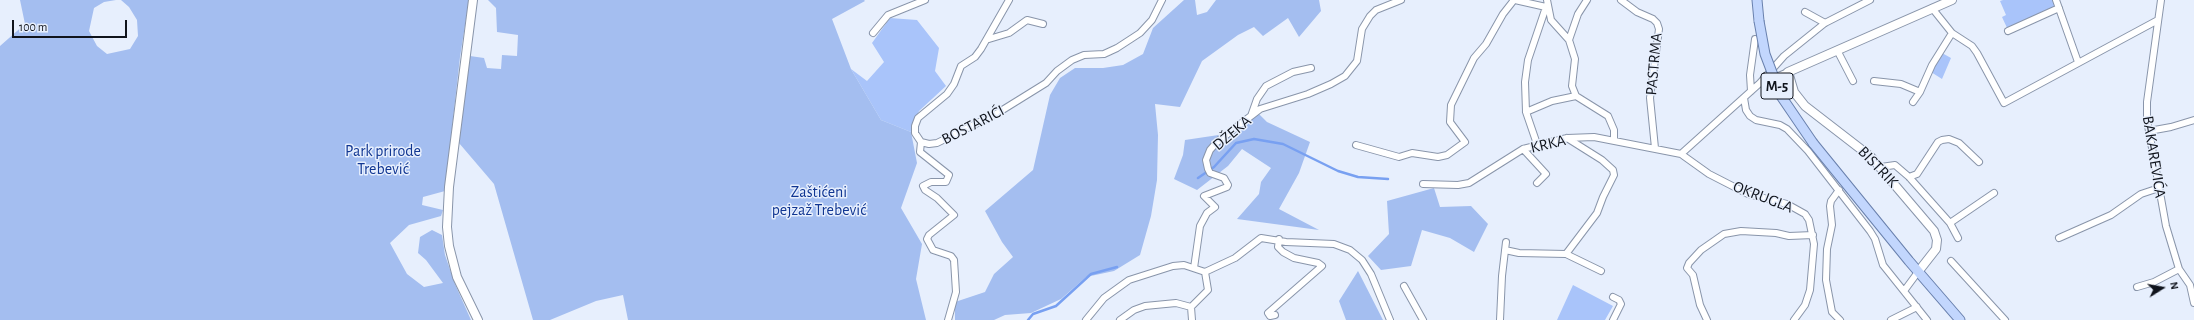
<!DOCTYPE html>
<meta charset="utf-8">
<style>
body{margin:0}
#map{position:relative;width:2194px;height:320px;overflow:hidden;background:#e7effd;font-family:"Alegreya Sans",sans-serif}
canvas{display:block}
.north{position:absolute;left:2142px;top:268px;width:40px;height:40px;-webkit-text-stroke:3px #e7effd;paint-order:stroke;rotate:79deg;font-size:11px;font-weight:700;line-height:16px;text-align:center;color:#10141c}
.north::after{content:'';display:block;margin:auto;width:14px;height:18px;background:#10141c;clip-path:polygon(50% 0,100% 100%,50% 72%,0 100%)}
.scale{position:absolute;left:12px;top:20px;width:115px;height:18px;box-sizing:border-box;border:2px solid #10141c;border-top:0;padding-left:5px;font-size:12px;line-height:14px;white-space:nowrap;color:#10141c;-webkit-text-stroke:3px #e7effd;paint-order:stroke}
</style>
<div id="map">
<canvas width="2194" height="320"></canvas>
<div class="north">N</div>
<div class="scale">100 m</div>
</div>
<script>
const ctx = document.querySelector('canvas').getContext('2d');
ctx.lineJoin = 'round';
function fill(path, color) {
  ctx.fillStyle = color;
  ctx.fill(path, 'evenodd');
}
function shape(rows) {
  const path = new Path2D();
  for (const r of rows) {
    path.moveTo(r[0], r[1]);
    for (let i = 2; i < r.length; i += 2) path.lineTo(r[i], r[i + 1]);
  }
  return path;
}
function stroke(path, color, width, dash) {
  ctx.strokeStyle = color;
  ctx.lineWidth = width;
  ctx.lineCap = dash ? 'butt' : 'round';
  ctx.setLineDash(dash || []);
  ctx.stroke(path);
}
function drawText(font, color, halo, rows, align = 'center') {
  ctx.font = font + ' "Alegreya Sans",sans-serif';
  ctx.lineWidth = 3;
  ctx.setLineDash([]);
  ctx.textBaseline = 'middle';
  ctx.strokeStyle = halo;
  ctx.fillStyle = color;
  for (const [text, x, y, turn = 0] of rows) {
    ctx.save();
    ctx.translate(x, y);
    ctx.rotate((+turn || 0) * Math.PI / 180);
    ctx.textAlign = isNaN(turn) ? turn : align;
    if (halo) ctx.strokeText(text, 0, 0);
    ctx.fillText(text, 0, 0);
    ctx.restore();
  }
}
const green = shape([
 [2003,0,2053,0,2056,8,2008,30,2002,17,2006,15,2000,1],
 [890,18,917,20,939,48,935,71,946,86,919,111,911,132,881,120,851,69,867,81,884,62,872,43],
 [1942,53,1951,58,1942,79,1931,72],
 [1573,285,1613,306,1605,320,1557,320]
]);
const forest = shape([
 [20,0,116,0,104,2,94,8,89,31,97,46,107,54,130,49,138,36,137,20,129,7,121,0,469,0,460,57,445,191,423,197,422,205,443,210,441,216,409,225,390,243,407,274,424,287,443,283,426,260,418,253,420,237,432,230,442,235,445,255,455,284,471,320,0,320,0,46,25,24],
 [488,0,864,0,865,1,832,19,851,69,881,120,911,132,917,163,901,208,922,244,916,279,926,320,628,320,623,295,596,301,550,320,533,320,494,184,459,143,470,56,484,58,487,68,501,69,502,55,517,56,518,35,497,32,496,8],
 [1184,0,1195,0,1197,15,1207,12,1216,0,1319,0,1321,11,1299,37,1288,18,1263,36,1254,27,1238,35,1202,61,1180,107,1155,104,1158,135,1157,180,1151,216,1140,255,1114,271,1086,277,1061,299,1031,313,1005,315,994,320,955,320,955,302,985,292,994,274,1013,257,1002,242,985,211,1033,170,1050,95,1060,78,1075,68,1103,68,1123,65,1143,54,1153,28],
 [1254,109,1267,122,1310,142,1299,173,1279,209,1319,230,1237,219,1259,194,1261,182,1271,168,1242,149,1228,166,1197,190,1174,179,1183,155,1185,140,1232,133],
 [1434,188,1440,207,1471,206,1488,224,1474,252,1450,238,1422,230,1411,266,1381,270,1368,256,1389,234,1387,201],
 [1358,271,1383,320,1346,320,1339,301]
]);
const stream = shape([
 [1198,178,1214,167,1236,143,1254,139,1283,144,1338,171,1358,177,1388,179],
 [1028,320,1033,314,1056,306,1091,274,1117,267]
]);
const street = shape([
 [1009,0,981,49,975,57,961,66,954,84,947,94,918,118,915,126,915,133,921,142,929,144,937,143,996,114,1046,83,1057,71,1072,60,1084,55,1104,54,1117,48,1140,33,1152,20,1162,0],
 [1515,0,1546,7,1528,60,1525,82,1526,112,1537,144],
 [1547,0,1551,20,1569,40],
 [1587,0,1578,14,1569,40,1575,59,1572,86,1576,96,1608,116,1614,130,1614,140],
 [1621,0,1637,12,1653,19,1657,23,1659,29,1650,98,1655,148],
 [2056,0,2078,62],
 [2161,0,2147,102,2147,120,2166,226,2179,269,2190,285,2194,303],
 [1932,8,1952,33,1972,46,1977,53,2004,103,2158,20],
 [1805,12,1825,23],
 [2008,31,2059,8],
 [873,33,888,15,925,0],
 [989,39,1009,33,1027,20,1043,24],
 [1837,50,1853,81],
 [1874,81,1901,84,1920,92,1932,65,1952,33],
 [1762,83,1788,72],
 [1751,91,1750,75,1755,39],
 [1744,98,1746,110,1750,116,1756,120,1780,125,1787,129,1808,151,1870,231,1875,239,1883,265,1927,320],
 [1913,102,1920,92],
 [1526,112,1552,101,1576,96],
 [1251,116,1257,99,1266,86,1293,72,1311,68],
 [2149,131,2171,127,2194,120],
 [921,142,920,152,949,175,946,182,931,182,923,186,925,190,937,198,954,215,929,235,927,239,933,250,951,256,954,260,956,292,948,320],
 [1356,145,1399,157,1412,153,1438,157,1447,155,1465,142,1450,122,1451,105,1474,58,1486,44,1503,14,1514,0],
 [1523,149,1546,174,1537,183],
 [1681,154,1760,83,1784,56,1825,23,1870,0],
 [1881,167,1895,165,1909,177,1950,223,1958,238],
 [1909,177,1917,174,1938,142,1942,140,1949,139,1959,143,1979,162],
 [1423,184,1458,185,1469,183,1523,149,1567,138,1594,137,1681,154,1709,174,1748,194,1787,204,1805,214,1809,220,1814,244,1810,290,1805,305,1794,320],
 [1839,190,1831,201,1830,206,1832,225,1827,249,1826,280,1832,312,1840,320],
 [1950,223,1994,193],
 [2059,238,2111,215,2141,194,2159,188],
 [1505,250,1519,253,1566,254,1601,271],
 [1566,254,1597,213,1603,197,1614,175,1613,170,1602,160,1567,138],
 [1951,261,2005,320],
 [1194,268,1200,226,1207,213,1215,207,1204,196,1227,187,1228,185,1224,178,1210,173,1208,169,1206,160,1210,150,1217,142,1260,109,1308,94,1331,84,1345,76,1357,61,1362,29,1370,16,1376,10,1401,0],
 [1404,286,1423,320],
 [2137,287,2154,282,2179,269],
 [1904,291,1918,272],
 [1613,297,1619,300,1621,304,1613,320],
 [1275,315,1270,316,1268,313,1322,266,1318,263,1294,258,1283,252,1278,247,1279,239],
 [1086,320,1104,298,1129,280,1173,266,1184,265,1205,272,1235,258,1261,238,1286,242,1334,244,1350,250,1362,260,1371,274,1390,320],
 [1120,320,1134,310,1145,306,1176,303,1191,307],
 [1192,320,1191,307,1208,290,1205,272],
 [1500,320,1502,276,1506,242],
 [1707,320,1700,305,1693,275,1687,268,1689,263,1701,250,1724,234,1741,231,1776,233,1789,236,1813,235],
 [1891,320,1917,307]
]);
const secondary = shape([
 [473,0,449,187,447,227,449,246,457,277,478,320],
 [1918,272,1936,249,1937,240,1934,231,1871,157,1805,106,1794,92,1788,72,1952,0]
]);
const primary = shape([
 [1757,0,1759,21],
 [1813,143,1909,261,1960,320]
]);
const primaryBridge = shape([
 [1759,21,1765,54,1781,96,1813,143]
]);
const shields = [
 [1777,86,32]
];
const shieldNames = [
 ["M-5",1777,86]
];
const streetNames = [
 ["PASTRMA",1654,64,-85],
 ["BOSTARIĆI",973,125,-27],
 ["DŽEKA",1232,133,-40],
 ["KRKA",1548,144,-13],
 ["BAKAREVIĆA",2154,157,81],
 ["BISTRIK",1878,167,46],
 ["OKRUGLA",1763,197,21]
];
const parkNames = [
 ["Park prirode",383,151],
 ["Trebević",383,169],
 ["Zaštićeni",819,192],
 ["pejzaž Trebević",819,210]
];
fill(green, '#a9c4fa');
fill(forest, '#a4bef0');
stroke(stream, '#78a0f1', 2.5);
stroke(street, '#8995aa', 8);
stroke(secondary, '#8995aa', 10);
stroke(primary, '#6980ad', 11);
stroke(street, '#fff', 6);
stroke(secondary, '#fff', 8);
stroke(primary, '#c2d6fd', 9);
stroke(primaryBridge, '#6980ad', 11, []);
stroke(primaryBridge, '#c2d6fd', 9);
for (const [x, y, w] of shields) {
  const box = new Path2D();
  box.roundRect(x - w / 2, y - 13, w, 26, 3);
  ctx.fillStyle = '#e7effd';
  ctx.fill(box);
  stroke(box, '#10141c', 1);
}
drawText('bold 15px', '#10141c', null, shieldNames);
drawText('16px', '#10141c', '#e7effd', streetNames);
drawText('16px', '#103692', '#e7effd', parkNames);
</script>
